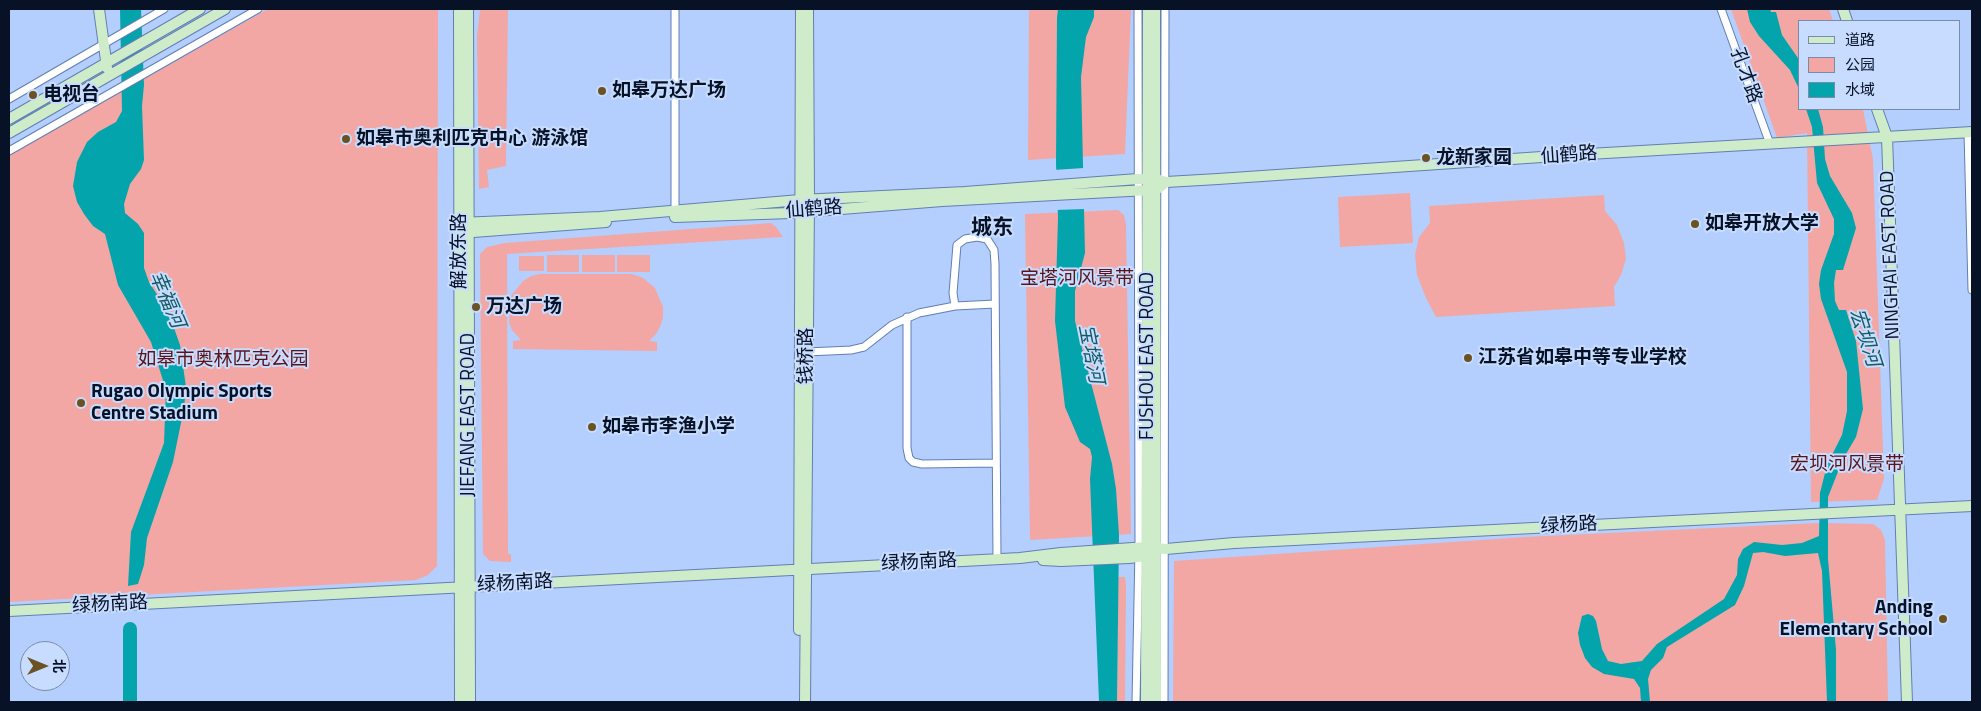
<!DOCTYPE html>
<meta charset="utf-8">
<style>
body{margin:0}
#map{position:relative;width:1981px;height:711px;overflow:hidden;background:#b4cffd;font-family:"Titillium Web","Noto Sans SC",sans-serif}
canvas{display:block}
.frame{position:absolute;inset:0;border:10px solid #071226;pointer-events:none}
.legend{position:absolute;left:1798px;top:20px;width:162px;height:90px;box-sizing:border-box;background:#c7dcff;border:1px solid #7a8ba8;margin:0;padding:6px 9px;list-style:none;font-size:15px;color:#071226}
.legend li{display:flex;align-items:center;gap:10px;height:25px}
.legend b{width:25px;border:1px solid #7a8ba8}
.north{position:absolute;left:20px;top:641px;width:50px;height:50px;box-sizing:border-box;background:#c7dcff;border:1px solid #7a8ba8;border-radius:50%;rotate:90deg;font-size:14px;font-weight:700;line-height:20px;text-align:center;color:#071226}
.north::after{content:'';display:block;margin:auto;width:18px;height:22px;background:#6a5222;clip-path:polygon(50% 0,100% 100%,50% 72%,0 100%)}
</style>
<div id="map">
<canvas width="1981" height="711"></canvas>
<div class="frame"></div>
<ul class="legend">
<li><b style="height:6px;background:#cfecca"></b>道路</li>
<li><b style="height:14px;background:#f2a7a4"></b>公园</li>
<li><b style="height:14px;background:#03a4ac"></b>水域</li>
</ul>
<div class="north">北</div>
</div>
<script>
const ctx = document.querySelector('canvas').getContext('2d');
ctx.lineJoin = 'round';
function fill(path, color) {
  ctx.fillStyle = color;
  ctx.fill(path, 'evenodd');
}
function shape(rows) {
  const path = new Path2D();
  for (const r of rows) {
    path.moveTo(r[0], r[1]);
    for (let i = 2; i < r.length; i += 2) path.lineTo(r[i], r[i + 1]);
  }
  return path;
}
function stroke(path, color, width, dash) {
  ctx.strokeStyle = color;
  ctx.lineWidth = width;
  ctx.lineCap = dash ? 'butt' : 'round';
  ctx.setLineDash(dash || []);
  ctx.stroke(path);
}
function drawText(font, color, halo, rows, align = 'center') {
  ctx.font = font + ' "Titillium Web","Noto Sans SC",sans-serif';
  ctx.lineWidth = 4;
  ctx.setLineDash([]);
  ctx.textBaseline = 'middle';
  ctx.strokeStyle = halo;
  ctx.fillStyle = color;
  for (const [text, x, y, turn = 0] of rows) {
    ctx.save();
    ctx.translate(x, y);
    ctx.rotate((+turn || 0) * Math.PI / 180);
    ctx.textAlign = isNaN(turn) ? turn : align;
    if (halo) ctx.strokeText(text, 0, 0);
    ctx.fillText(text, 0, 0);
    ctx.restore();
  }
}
const green = shape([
 [268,9,438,9,437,566,428,575,416,580,9,602,9,155],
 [480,9,508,9,506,166,487,170,489,187,479,189,477,37],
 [1029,9,1131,9,1125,154,1028,160],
 [1731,9,1829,9,1833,21,1800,21,1800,109,1863,109,1873,159,1884,479,1877,500,1811,502,1807,133,1777,138],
 [1410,193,1413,243,1340,247,1338,197],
 [1604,195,1605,211,1617,225,1624,243,1626,259,1621,275,1614,287,1615,306,1436,317,1426,298,1417,275,1415,255,1419,237,1430,223,1429,206],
 [1118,210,1124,215,1126,224,1131,534,1030,540,1025,214],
 [771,223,776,227,783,237,507,254,508,554,511,554,511,562,490,561,483,554,480,254,487,247,505,243],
 [547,255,579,255,579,272,547,272],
 [582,255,615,255,615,272,582,272],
 [617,255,650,255,650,272,617,272],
 [519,256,544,256,544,271,519,271],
 [540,274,632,274,643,278,655,288,663,307,663,318,660,327,656,334,649,341,657,342,657,351,513,349,513,341,521,340,512,330,509,323,511,296,523,281,531,276],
 [1817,523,1873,524,1881,530,1885,540,1888,702,1173,702,1174,561,1525,537],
 [1118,577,1125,577,1126,586,1125,702,1117,702]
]);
const water = shape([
 [120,9,141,9,144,85,142,106,144,160,141,169,130,184,124,204,125,213,138,224,144,233,144,268,149,282,168,312,174,328,180,345,186,387,184,408,173,462,147,538,144,565,138,584,128,586,131,532,164,443,166,390,151,342,118,285,105,234,93,226,84,214,77,202,73,186,77,162,87,142,98,132,116,122,122,111],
 [1058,9,1094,9,1094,17,1086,37,1081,77,1085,253,1075,291,1075,321,1112,464,1116,489,1119,535,1117,702,1099,702,1090,479,1092,457,1090,449,1080,442,1065,407,1055,321,1058,218,1056,163,1057,18],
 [1747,9,1770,9,1771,12,1776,12,1782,35,1800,61,1800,91,1790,70,1759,36,1750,22],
 [1806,109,1818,109,1823,127,1825,159,1830,176,1852,213,1856,228,1843,270,1836,270,1834,283,1835,301,1839,310,1846,310,1856,341,1863,409,1856,437,1843,459,1828,497,1828,559,1836,650,1836,702,1827,702,1822,571,1818,553,1785,556,1763,552,1753,553,1744,586,1735,605,1667,647,1663,658,1651,670,1648,679,1650,702,1641,702,1640,688,1634,679,1604,674,1592,667,1585,658,1580,645,1578,633,1582,616,1588,614,1593,616,1596,621,1602,649,1608,661,1621,664,1642,661,1657,644,1724,599,1737,575,1738,559,1743,549,1754,542,1782,545,1802,543,1819,536,1820,493,1827,465,1842,435,1847,411,1847,372,1821,299,1819,284,1821,270,1834,234,1834,219,1817,183,1812,127]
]);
const pier = shape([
 [1084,168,1085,209,1055,210,1053,170]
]);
const river = shape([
 [130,629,130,702]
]);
const street = shape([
 [675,9,675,212],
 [1721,9,1770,144],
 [9,99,164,9],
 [1968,132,1972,290],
 [9,151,258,9],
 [955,306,953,293,957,245,965,239,977,237,987,239,994,250,995,264,997,559],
 [907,317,907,448,909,458,913,462,922,464,996,463],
 [807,352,851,350,864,347,892,325,919,313,955,306,995,304],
 [1136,702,1139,548,1138,9],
 [1164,702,1165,9]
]);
const secondary = shape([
 [99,9,107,68],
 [459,9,460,702],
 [468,9,470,702],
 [1155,9,1156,702],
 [1843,9,1847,21],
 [1877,109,1887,137,1907,702],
 [9,119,200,9],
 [9,133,225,9],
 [675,217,791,213,942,201,1148,190,1156,190,1166,182],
 [460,223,600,217,800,200,965,192,1138,179,1156,179,1166,182,1218,179,1571,155,1972,132],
 [460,233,606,222],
 [1043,560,1061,561,1129,558,1154,555],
 [9,611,1020,558,1061,553,1147,547,1166,549,1234,543,1972,506],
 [799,630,801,9],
 [805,702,809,200,808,9],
 [1146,702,1148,9]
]);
const markers = [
 [602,91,5,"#6a5222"],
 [33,95,5,"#6a5222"],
 [346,139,5,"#6a5222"],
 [1426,158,5,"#6a5222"],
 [1695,224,5,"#6a5222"],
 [476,307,5,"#6a5222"],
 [1468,358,5,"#6a5222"],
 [81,403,5,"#6a5222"],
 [592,427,5,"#6a5222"],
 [1943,619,5,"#6a5222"]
];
const streetNames = [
 ["孔才路",1745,76,70],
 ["仙鹤路",1569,156,-4],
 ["仙鹤路",814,210,-4],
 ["解放东路",460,251,-90],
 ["NINGHAI EAST ROAD",1891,255,-92],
 ["钱桥路",807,356,-90],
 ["FUSHOU EAST ROAD",1148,356,-90],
 ["JIEFANG EAST ROAD",469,415,-90],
 ["绿杨路",1569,526,-3],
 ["绿杨南路",919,563,-3],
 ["绿杨南路",515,584,-3],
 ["绿杨南路",110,605,-3]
];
const poiNames = [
 ["如皋万达广场",612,91],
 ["电视台",43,95],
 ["如皋市奥利匹克中心 游泳馆",356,139],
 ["龙新家园",1436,158],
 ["如皋开放大学",1705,224],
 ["万达广场",486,307],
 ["江苏省如皋中等专业学校",1478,358],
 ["Rugao Olympic Sports",91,392],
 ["Centre Stadium",91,414],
 ["如皋市李渔小学",602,427],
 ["Anding",1933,608,"right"],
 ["Elementary School",1933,630,"right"]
];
const parkNames = [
 ["宝塔河风景带",1077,279],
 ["如皋市奥林匹克公园",223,360],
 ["宏坝河风景带",1847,465]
];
const waterNames = [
 ["幸福河",166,300,67],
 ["宏坝河",1864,338,72],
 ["宝塔河",1090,354,79]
];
const quarterNames = [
 ["城东",992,229]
];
fill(green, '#f2a7a4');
fill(water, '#03a4ac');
fill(pier, '#b4cffd');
stroke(river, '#03a4ac', 14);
stroke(street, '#607fb3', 9);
stroke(secondary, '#607fb3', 12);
stroke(street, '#fff', 7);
stroke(secondary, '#cfecca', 10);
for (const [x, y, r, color] of markers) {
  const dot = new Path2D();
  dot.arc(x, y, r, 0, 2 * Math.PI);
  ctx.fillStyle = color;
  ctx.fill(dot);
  stroke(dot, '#c7dcff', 2);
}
drawText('19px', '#071226', '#c7dcff', streetNames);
drawText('bold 19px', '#071226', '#c7dcff', poiNames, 'left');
drawText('19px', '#5a1419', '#c7dcff', parkNames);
drawText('italic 20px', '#135b60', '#c7dcff', waterNames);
drawText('bold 21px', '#071226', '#c7dcff', quarterNames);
</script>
